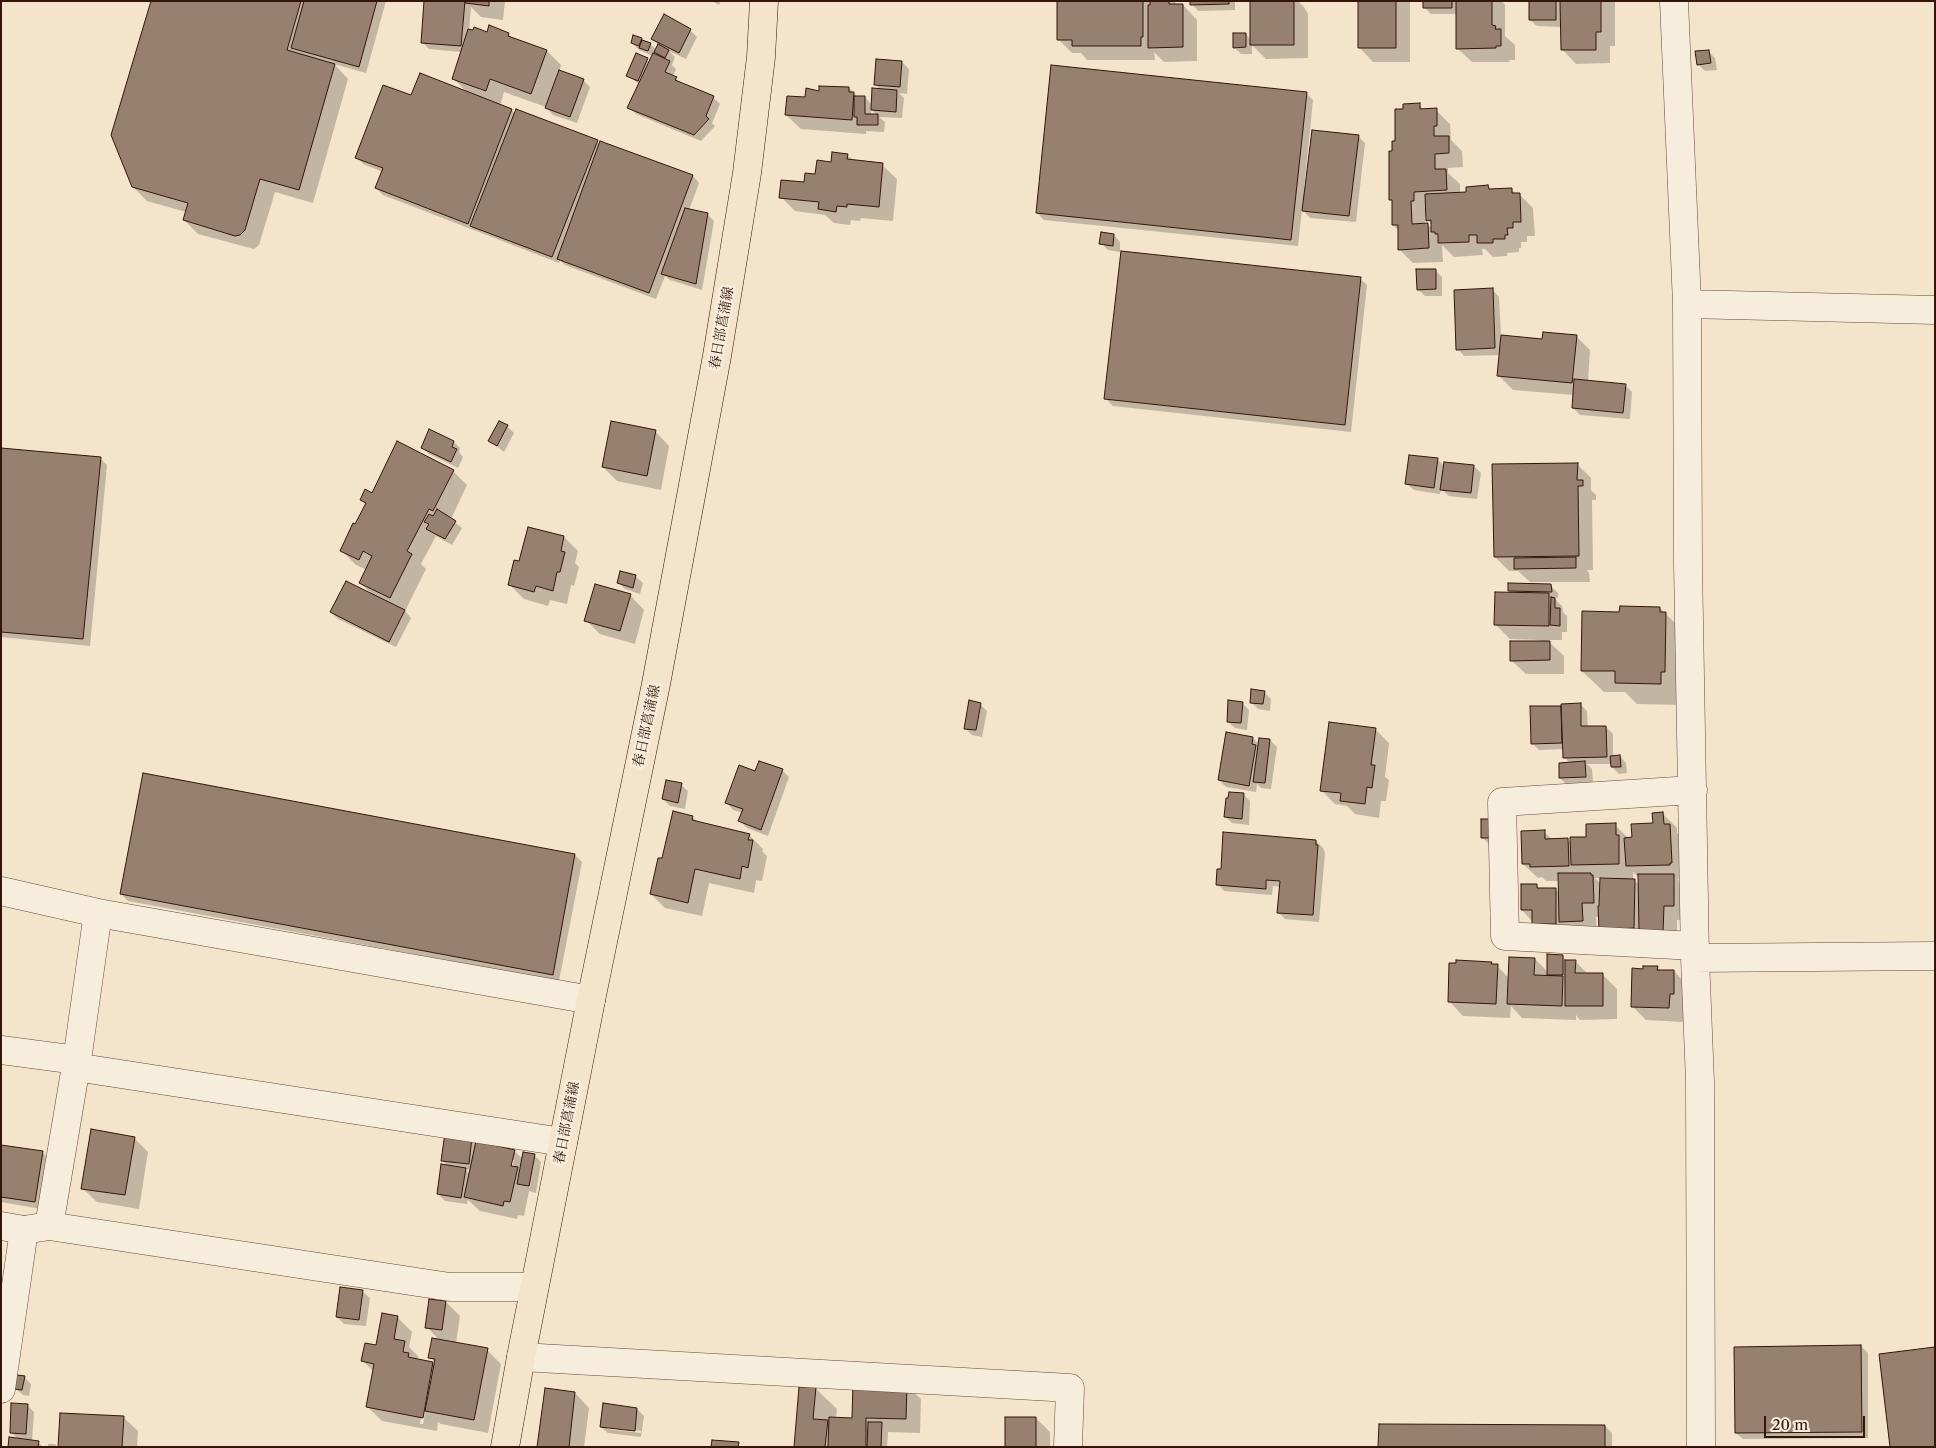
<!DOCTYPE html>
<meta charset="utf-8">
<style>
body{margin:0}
#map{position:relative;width:1936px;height:1448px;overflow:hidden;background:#f3e4cb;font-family:"Libre Caslon Text",serif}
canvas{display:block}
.frame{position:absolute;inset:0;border:2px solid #341509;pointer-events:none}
.scale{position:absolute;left:1764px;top:1416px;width:101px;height:22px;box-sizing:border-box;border:2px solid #341509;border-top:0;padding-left:6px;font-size:15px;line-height:18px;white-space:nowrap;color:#341509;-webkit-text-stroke:4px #f7eddd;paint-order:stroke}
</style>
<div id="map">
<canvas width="1936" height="1448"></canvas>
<div class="frame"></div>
<div class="scale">20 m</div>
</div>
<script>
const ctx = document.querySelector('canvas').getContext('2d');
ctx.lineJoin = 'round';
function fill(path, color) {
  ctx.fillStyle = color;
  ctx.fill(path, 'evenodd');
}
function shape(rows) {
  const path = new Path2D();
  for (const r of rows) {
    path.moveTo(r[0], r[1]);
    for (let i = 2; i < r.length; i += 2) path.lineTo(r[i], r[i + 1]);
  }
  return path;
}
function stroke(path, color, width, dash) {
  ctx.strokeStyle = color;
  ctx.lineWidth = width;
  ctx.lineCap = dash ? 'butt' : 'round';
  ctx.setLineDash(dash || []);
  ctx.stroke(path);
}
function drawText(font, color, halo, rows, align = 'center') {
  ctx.font = font + ' "Libre Caslon Text","Noto Serif JP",serif';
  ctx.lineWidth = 5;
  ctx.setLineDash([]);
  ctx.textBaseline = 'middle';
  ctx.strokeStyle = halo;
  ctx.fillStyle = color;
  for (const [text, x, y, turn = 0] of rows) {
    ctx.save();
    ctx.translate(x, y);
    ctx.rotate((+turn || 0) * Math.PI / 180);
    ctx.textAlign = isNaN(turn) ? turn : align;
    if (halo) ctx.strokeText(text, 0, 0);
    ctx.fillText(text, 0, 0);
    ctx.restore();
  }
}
const shadow = shape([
 [152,1,386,1,366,73,334,64,348,79,313,203,275,192,259,245,254,249,198,234,184,220,186,212,147,201,133,187],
 [425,1,505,1,503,20,481,17,471,7,469,31,487,34,508,34,513,39,547,51,561,65,559,71,583,80,590,87,577,123,553,115,546,107,504,92,500,106,512,110,515,114,597,141,600,144,693,176,699,183,689,210,707,214,714,221,702,290,670,280,665,276,656,299,565,265,560,260,559,263,383,195,376,188,383,172,363,164,357,157,412,97,468,93,453,78,461,52,429,49,422,42],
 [712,1,721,1,719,5],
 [1058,1,1174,1,1178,6,1183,5,1197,20,1197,61,1164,62,1154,52,1155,60,1087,60,1081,53,1072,53,1058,39],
 [1192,1,1235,1,1235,10,1198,11,1192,4],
 [1252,1,1298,1,1304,7,1308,14,1308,58,1266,59,1252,45,1252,54,1241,54,1234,47,1246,34,1252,41],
 [1359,1,1410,1,1410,62,1373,62,1359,47],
 [1424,1,1502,1,1505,5,1505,36,1515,45,1515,60,1509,60,1510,62,1472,62,1457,48,1457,14,1431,14,1424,7],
 [1530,1,1615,1,1615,46,1610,46,1610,63,1576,64,1562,49,1562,27,1537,26,1530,20],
 [690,30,697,37,686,59,669,51,675,57,672,65,676,69,673,76,682,84,713,97,720,104,712,123,715,126,701,141,636,114,629,107,639,84,627,75,637,54,650,62,653,56,639,50,632,43,641,39,650,44,657,50,659,45,652,39],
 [1708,51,1715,58,1717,70,1705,71,1698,64],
 [902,62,909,69,907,94,899,93,904,98,902,118,879,117,885,122,884,132,866,131,866,134,801,129,786,115,807,99,820,92,849,88,858,97,865,97,872,105,881,90,876,85],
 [871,109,877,115,871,115],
 [1306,93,1313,100,1304,189,1306,190,1358,136,1365,143,1356,222,1310,218,1302,209,1298,246,1044,220,1037,213],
 [1419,104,1424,110,1436,110,1450,124,1451,140,1462,151,1463,167,1448,168,1448,173,1460,184,1460,194,1488,187,1491,190,1511,189,1516,194,1519,194,1533,208,1535,236,1527,236,1527,242,1521,242,1521,248,1519,248,1519,252,1507,253,1507,256,1493,257,1485,249,1482,249,1483,255,1454,257,1442,245,1443,262,1413,263,1399,249,1399,231,1393,225,1393,202,1391,200,1394,152,1405,111],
 [1425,215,1427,215,1428,220,1432,225,1432,229,1428,225,1425,225],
 [847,155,854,161,882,165,897,179,893,221,861,218,860,221,851,220,850,225,834,223,825,215,795,211,781,197,816,176,832,163],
 [1114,235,1120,242,1120,252,1108,250,1101,243],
 [1435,270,1442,277,1442,296,1425,296,1418,289],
 [1360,279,1367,285,1351,432,1113,406,1106,399],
 [1493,290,1499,297,1501,336,1544,340,1576,336,1590,350,1588,382,1625,385,1632,392,1630,419,1580,415,1573,408,1574,395,1513,390,1499,376,1501,355,1464,356,1458,349],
 [507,426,514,433,504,452,490,441],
 [655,431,669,446,661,490,617,481,603,467],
 [454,442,460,448,459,452,463,457,458,468,429,454,422,447],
 [1,449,100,458,107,465,90,646,1,637],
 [1437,459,1444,466,1474,466,1481,473,1477,499,1449,496,1441,489,1440,494,1414,490,1407,484],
 [1577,464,1591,478,1591,490,1596,495,1596,500,1592,500,1593,570,1587,570,1589,573,1590,582,1530,582,1518,571,1509,571,1495,557],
 [453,471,467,485,451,519,462,528,452,545,436,536,421,564,426,569,405,611,411,618,396,647,338,619,331,612,372,594,360,583,367,570,356,565,342,551,367,505,361,500,372,494],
 [564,537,578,551,575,563,579,567,574,586,571,585,567,604,550,600,548,606,524,599,510,585,520,563],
 [621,573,636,577,643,583,640,594,625,589,618,582],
 [1551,586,1558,593,1558,598,1554,598,1562,606,1563,612,1567,616,1567,632,1562,632,1562,640,1547,640,1564,656,1564,674,1526,674,1511,660,1540,642,1540,640,1510,639,1496,625,1512,593,1509,590],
 [630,595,644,610,635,644,600,634,586,620],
 [1660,608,1686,634,1682,705,1637,704,1625,692,1604,692,1582,671,1620,613],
 [1264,692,1271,699,1270,711,1258,709,1251,702],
 [1242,703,1249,710,1247,730,1235,728,1228,722],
 [980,704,987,711,982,737,972,735,965,728],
 [1580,704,1587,711,1588,728,1606,727,1613,734,1613,757,1620,756,1626,763,1627,773,1619,774,1612,767,1612,764,1587,764,1592,769,1593,783,1567,785,1560,778,1570,763,1565,758,1564,749,1539,750,1532,743,1531,708,1563,707],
 [1375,729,1389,743,1385,777,1389,780,1386,801,1381,801,1379,818,1355,814,1347,806,1335,804,1321,790],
 [1253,738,1259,744,1270,740,1277,747,1271,789,1261,788,1257,784,1256,792,1226,787,1219,780],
 [782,770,789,777,768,836,747,828,740,821,743,813,733,810,727,803,756,773],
 [681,785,688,791,685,809,670,806,663,799],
 [1243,794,1250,801,1249,825,1232,823,1225,816],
 [1663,814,1677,828,1677,833,1684,839,1683,879,1677,879,1688,889,1688,920,1677,920,1677,945,1648,942,1599,917,1596,917,1597,935,1547,938,1522,910,1537,886,1541,890,1555,889,1560,894,1560,881,1546,881,1542,877,1538,878,1523,864,1544,832,1553,840,1567,839,1571,843,1587,838,1615,825,1629,839,1654,824],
 [1633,872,1639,878,1640,885,1633,880],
 [1595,878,1601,878,1601,884],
 [692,817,698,822,749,835,763,849,762,851,767,856,762,881,756,880,754,893,709,883,702,916,665,908,651,894,663,860],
 [1482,820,1497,844,1489,844,1482,837],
 [1316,841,1323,848,1325,853,1319,922,1285,919,1278,912,1281,887,1273,886,1272,895,1224,891,1218,884],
 [575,855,582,862,559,981,128,901,121,894],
 [1562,956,1568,962,1575,961,1588,974,1602,974,1617,989,1617,1019,1580,1020,1576,1015,1576,1020,1522,1018,1511,1006,1510,1018,1463,1016,1449,1001,1491,963,1494,966,1497,966,1509,978,1535,959,1549,973],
 [1657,967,1661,971,1674,971,1688,986,1683,1022,1646,1020,1632,1006,1644,970],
 [446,1135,514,1151,523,1159,534,1155,541,1162,536,1193,529,1191,524,1216,518,1215,517,1219,480,1211,468,1200,467,1204,445,1201,438,1194,449,1167,442,1160],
 [511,1160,514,1160,511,1172,509,1172],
 [465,1169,471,1170,470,1174],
 [134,1138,148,1152,139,1209,97,1202,82,1188],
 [1,1146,42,1152,49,1159,41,1209,1,1202],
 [363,1292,370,1298,366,1326,344,1324,337,1317],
 [446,1302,460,1316,456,1344,487,1350,501,1364,488,1433,441,1424,438,1422,437,1431,382,1421,367,1406,374,1372,363,1361,377,1347,398,1318,412,1332,409,1347,418,1356,418,1360,436,1364,430,1357,440,1341,427,1327],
 [430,1372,432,1372,423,1424,420,1424],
 [1861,1346,1868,1353,1868,1438,1743,1439,1736,1433],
 [24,1377,31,1384,29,1396,23,1395,16,1389],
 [906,1385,921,1399,920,1433,888,1432,887,1447,795,1447,815,1388,837,1409,836,1419,853,1419],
 [575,1393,589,1408,584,1447,539,1447],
 [27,1405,34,1412,32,1441,38,1442,43,1447,9,1447,18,1439,11,1432],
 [637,1409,644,1416,641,1437,608,1433,601,1427],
 [607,1427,641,1431,641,1433,607,1429],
 [123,1417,138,1431,137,1447,59,1447],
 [1036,1418,1050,1432,1050,1447,1006,1447],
 [1605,1426,1612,1433,1612,1447,1380,1447],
 [48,1444,55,1444,58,1447,48,1447]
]);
const building = shape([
 [151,1,301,1,287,50,335,64,299,190,260,179,245,230,240,235,235,236,183,220,188,203,132,187,111,135,151,1],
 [304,1,377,1,359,67,291,48,304,1],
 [424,1,465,1,461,46,421,43,424,1],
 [465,1,489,1,489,6,465,3,465,1],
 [1057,1,1143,1,1143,37,1141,37,1141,46,1072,46,1072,40,1057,40,1057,1],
 [1150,1,1169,1,1169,4,1183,4,1183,47,1148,48,1148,5,1150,5,1150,1],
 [1190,1,1229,1,1229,4,1190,5,1190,1],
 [1250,1,1294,1,1294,45,1250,45,1250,1],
 [1358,1,1396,1,1396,48,1358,48,1358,1],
 [1423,1,1452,1,1452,8,1423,8,1423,1],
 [1456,1,1492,1,1492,25,1496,26,1495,29,1501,29,1501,46,1496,46,1496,48,1456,49,1456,1],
 [1529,1,1556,1,1556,20,1529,20,1529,1],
 [1560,1,1601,1,1601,32,1596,32,1596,50,1561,50,1560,1],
 [664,14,691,29,679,53,651,39,664,14],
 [489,25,509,33,508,36,547,50,531,94,490,79,486,91,452,79,468,29,473,30,474,27,487,32,489,25],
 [1233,33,1246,33,1246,47,1233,48,1233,33],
 [633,35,642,38,639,46,631,43,633,35],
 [642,40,651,43,648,51,639,48,642,40],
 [658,44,669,50,665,58,654,52,658,44],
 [1709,50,1711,63,1697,65,1695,51,1709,50],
 [636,53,648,58,638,81,626,76,636,53],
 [653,53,670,61,665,72,677,77,675,80,714,96,706,116,709,119,694,135,627,108,653,53],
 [876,59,902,61,900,87,874,85,876,59],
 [1051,65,1307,92,1291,240,1036,213,1051,65],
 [559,70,584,79,570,117,545,108,559,70],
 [420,73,512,109,468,224,375,188,383,168,355,158,383,85,411,95,420,73],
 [819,86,849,87,849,92,854,92,852,120,785,115,787,96,805,97,806,88,819,91,819,86],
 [872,88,897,90,896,112,871,110,872,88],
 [854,96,865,96,865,114,878,114,878,125,857,125,857,117,854,117,854,96],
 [1420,103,1420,109,1437,108,1437,126,1434,126,1434,136,1449,136,1449,153,1435,154,1435,169,1446,169,1447,190,1414,192,1414,201,1411,201,1412,224,1428,223,1429,248,1398,250,1398,225,1392,225,1392,200,1389,200,1389,151,1392,151,1392,141,1395,141,1395,109,1403,109,1403,104,1420,103],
 [516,109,598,140,552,257,470,226,516,109],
 [1312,130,1359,135,1349,216,1302,211,1312,130],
 [600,141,693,175,649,293,557,259,600,141],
 [832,152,848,154,847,159,883,163,879,207,847,204,847,207,837,206,836,212,818,209,819,202,779,198,781,180,804,182,805,173,815,174,817,160,831,162,832,152],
 [1488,185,1489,189,1512,188,1512,193,1520,193,1521,222,1513,222,1513,228,1507,228,1508,235,1505,235,1505,239,1493,239,1493,243,1477,243,1477,235,1469,235,1469,242,1438,243,1438,234,1435,234,1435,232,1431,232,1431,220,1426,221,1425,194,1466,192,1466,187,1488,185],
 [685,208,708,213,696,284,661,274,685,208],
 [1101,232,1114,234,1113,246,1099,244,1101,232],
 [1121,251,1361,277,1345,425,1104,399,1121,251],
 [1416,269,1436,269,1436,289,1417,290,1416,269],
 [1493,288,1495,348,1456,350,1454,290,1493,288],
 [1543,332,1577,335,1572,383,1497,376,1501,335,1542,339,1543,332],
 [1574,379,1626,384,1623,413,1572,408,1574,379],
 [499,421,508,425,497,446,488,441,499,421],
 [611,421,656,430,647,476,602,467,611,421],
 [429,429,454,441,452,447,457,449,451,462,421,448,429,429],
 [397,441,454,470,433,511,429,509,407,551,412,554,390,598,359,583,372,556,363,551,359,560,340,551,353,523,355,524,366,503,360,500,365,489,372,493,397,441],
 [1,448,101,457,83,639,1,632,1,448],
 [1409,455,1438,458,1434,488,1405,484,1409,455],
 [1444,462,1474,465,1471,493,1440,490,1444,462],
 [1578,463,1577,480,1583,480,1583,486,1578,486,1579,556,1494,557,1492,464,1578,463],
 [437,509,456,521,445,539,426,529,429,524,424,522,429,514,433,516,437,509],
 [528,527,564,536,561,551,565,552,560,572,557,572,553,591,536,586,534,592,508,585,514,560,519,561,528,527],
 [1576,557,1576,568,1514,569,1514,558,1576,557],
 [620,571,636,575,633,588,617,583,620,571],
 [346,581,405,610,389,642,330,612,346,581],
 [1508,583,1551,584,1552,592,1508,591,1508,583],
 [595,584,631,594,620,631,584,621,595,584],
 [1495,592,1549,593,1549,626,1494,625,1495,592],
 [1551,597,1555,598,1555,608,1560,608,1560,626,1550,625,1551,597],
 [1620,606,1660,607,1660,612,1666,612,1665,672,1661,672,1661,684,1615,683,1615,671,1581,671,1582,611,1619,612,1620,606],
 [1510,641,1550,641,1550,660,1510,661,1510,641],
 [1251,689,1265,691,1263,704,1250,703,1251,689],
 [969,700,981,703,976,730,964,729,969,700],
 [1228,700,1243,702,1241,723,1227,722,1228,700],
 [1581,703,1581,726,1606,726,1607,757,1563,758,1561,704,1581,703],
 [1530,706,1561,706,1562,743,1531,744,1530,706],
 [1329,722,1376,728,1371,765,1375,765,1372,788,1367,787,1365,804,1340,801,1341,793,1320,791,1329,722],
 [1226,732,1253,737,1252,744,1256,745,1249,786,1218,780,1226,732],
 [1259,738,1270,739,1265,783,1253,782,1259,738],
 [1620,755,1621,767,1611,767,1610,756,1620,755],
 [759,761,783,769,761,830,738,821,743,809,725,803,739,765,755,771,759,761],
 [1585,761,1586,777,1559,778,1559,763,1585,761],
 [143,773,575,854,553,975,120,894,143,773],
 [666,780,682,783,678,803,662,799,666,780],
 [1229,792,1244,793,1242,819,1224,817,1226,798,1228,798,1229,792],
 [673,811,693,816,692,820,750,834,748,840,753,840,748,868,742,866,740,879,695,869,688,903,650,894,658,858,662,858,673,811],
 [1663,812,1664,824,1670,824,1672,863,1670,863,1670,865,1626,866,1624,838,1632,837,1631,824,1653,823,1652,813,1663,812],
 [1481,819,1491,819,1491,838,1481,838,1481,819],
 [1616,823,1616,835,1619,835,1619,864,1571,865,1570,837,1586,837,1586,824,1616,823],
 [1545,830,1545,839,1568,838,1569,866,1530,867,1530,864,1522,864,1521,831,1545,830],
 [1223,832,1316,840,1316,845,1318,845,1313,915,1277,913,1280,881,1266,880,1266,889,1216,885,1217,869,1221,869,1223,832],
 [1558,873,1591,873,1591,875,1593,875,1594,903,1582,903,1583,921,1559,922,1558,873],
 [1638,874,1674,874,1674,906,1664,906,1663,932,1639,931,1638,874],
 [1600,878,1635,879,1634,928,1599,930,1598,906,1599,906,1600,878],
 [1521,884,1537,884,1537,888,1556,888,1556,924,1532,924,1532,910,1521,910,1521,884],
 [1547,954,1563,955,1563,975,1547,975,1547,954],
 [1509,957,1535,958,1534,975,1563,976,1562,1006,1507,1004,1509,957],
 [1456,960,1492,962,1491,964,1498,964,1496,1004,1448,1002,1449,963,1456,963,1456,960],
 [1565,960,1576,960,1575,973,1603,973,1603,1006,1565,1006,1565,960],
 [1643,966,1658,966,1657,970,1674,970,1674,994,1670,994,1669,1008,1631,1007,1632,968,1643,969,1643,966],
 [91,1129,135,1137,125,1195,81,1189,91,1129],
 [445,1133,472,1137,469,1164,441,1161,445,1133],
 [476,1141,515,1150,511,1166,518,1167,510,1202,504,1201,503,1206,464,1197,476,1141],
 [1,1145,43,1151,35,1202,1,1197,1,1145],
 [523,1152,535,1154,529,1186,517,1184,523,1152],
 [441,1164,466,1168,461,1198,437,1194,441,1164],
 [340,1287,363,1290,359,1320,336,1317,340,1287],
 [429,1299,446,1301,442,1330,425,1328,429,1299],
 [382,1313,398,1316,394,1339,405,1341,403,1352,409,1353,408,1357,433,1362,423,1418,366,1407,374,1364,361,1361,365,1343,376,1345,382,1313],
 [432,1338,488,1348,474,1420,425,1411,435,1359,428,1358,432,1338],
 [1861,1345,1862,1432,1735,1433,1734,1347,1861,1345],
 [1935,1347,1935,1447,1890,1447,1879,1354,1935,1347],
 [17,1375,25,1376,22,1390,14,1389,17,1375],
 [853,1383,907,1384,906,1419,866,1418,866,1447,828,1447,829,1417,852,1418,853,1383],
 [799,1387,816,1387,813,1419,828,1420,825,1447,794,1447,799,1387],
 [545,1388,575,1392,569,1447,537,1447,545,1388],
 [11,1403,28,1404,26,1434,10,1433,11,1403],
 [603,1403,637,1408,635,1431,600,1427,603,1403],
 [60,1413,124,1416,122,1447,58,1447,60,1413],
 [1005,1417,1036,1417,1036,1447,1005,1447,1005,1417],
 [868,1422,882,1422,881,1447,867,1447,868,1422],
 [1379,1424,1605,1425,1605,1447,1378,1447,1379,1424],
 [9,1437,39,1441,38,1447,8,1447,9,1437],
 [712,1440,739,1442,738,1447,711,1447,712,1440]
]);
const minor = shape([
 [1674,1,1687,304,1688,564,1695,958,1700,1082,1701,1447],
 [1687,304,1935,310],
 [1693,790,1502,802,1505,936,1695,946],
 [1,891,98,913,591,1000],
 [1695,958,1935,956],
 [1,1050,77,1060],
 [75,1067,563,1142],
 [49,1226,77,1060,98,913],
 [521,1357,1070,1388,1068,1447],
 [1,1389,24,1230]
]);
const tertiary = shape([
 [1,1226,24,1230,49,1226,450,1287,534,1287]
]);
const primary = shape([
 [505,1447,521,1357,591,1000,656,684,717,356,747,173,761,57,764,1]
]);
const streetNames = [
 ["春日部菖蒲線",722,328,-80],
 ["春日部菖蒲線",647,726,-78],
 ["春日部菖蒲線",567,1123,-79]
];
fill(shadow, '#0003');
fill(building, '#97816e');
stroke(building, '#341509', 1);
stroke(minor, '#64493a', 29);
stroke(tertiary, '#64493a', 29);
stroke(primary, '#341509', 29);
stroke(minor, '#f7eddd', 28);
stroke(tertiary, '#f7eddd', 28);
stroke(primary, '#f3e4cb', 28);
drawText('14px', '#341509', '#f7eddd', streetNames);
</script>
